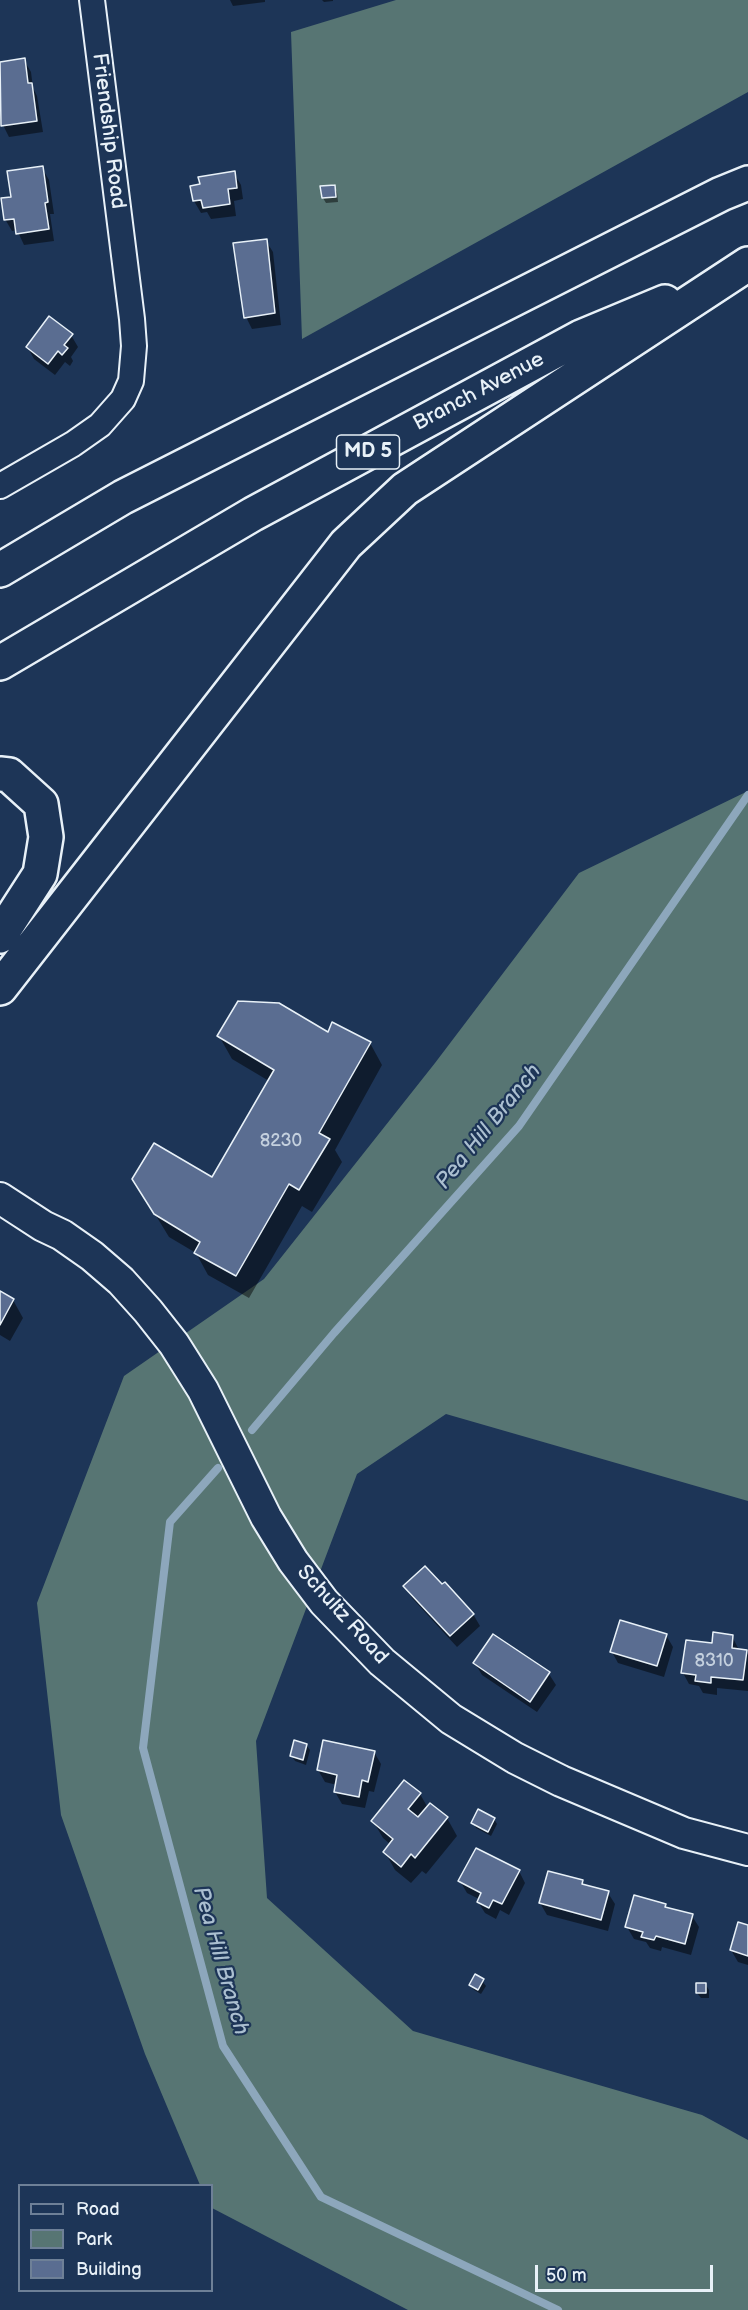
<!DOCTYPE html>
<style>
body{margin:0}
#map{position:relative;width:748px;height:2310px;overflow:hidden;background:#1d3557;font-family:"Balsamiq Sans",sans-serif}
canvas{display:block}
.legend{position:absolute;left:18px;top:2184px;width:195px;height:108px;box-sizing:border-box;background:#1d3557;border:2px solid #6e8097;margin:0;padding:8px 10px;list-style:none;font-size:18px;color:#e8f1f8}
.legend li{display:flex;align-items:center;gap:12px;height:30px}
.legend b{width:30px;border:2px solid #6e8097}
.scale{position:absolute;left:535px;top:2265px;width:178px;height:27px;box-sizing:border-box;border:3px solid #e8f1f8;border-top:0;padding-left:8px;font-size:18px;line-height:21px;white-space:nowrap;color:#e8f1f8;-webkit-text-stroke:4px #1d3557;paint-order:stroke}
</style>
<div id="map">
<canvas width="748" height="2310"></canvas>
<ul class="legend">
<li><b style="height:8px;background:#1d3557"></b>Road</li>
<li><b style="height:16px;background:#577573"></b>Park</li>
<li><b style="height:16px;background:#5a6d91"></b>Building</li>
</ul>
<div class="scale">50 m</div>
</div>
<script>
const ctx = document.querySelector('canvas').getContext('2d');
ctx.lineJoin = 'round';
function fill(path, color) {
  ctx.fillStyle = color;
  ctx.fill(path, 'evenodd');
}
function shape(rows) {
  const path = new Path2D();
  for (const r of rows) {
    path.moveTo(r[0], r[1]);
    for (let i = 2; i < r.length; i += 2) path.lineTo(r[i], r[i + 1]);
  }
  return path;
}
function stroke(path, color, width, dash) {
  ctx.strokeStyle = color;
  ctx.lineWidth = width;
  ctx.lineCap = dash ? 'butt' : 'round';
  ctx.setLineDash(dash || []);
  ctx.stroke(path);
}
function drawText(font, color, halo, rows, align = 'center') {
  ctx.font = font + ' "Balsamiq Sans",sans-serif';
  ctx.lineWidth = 4.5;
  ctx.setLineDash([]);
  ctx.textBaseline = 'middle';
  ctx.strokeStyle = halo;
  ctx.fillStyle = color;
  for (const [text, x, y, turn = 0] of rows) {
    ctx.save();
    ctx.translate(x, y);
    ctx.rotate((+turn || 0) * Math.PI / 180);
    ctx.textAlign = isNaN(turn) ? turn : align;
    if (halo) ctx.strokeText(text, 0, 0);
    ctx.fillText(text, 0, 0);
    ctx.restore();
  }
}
const green = shape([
 [396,0,748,0,748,92,302,339,291,32],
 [748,791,748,1501,446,1414,357,1474,256,1741,267,1898,413,2031,702,2115,748,2140,748,2310,408,2310,212,2208,212,2186,200,2185,145,2054,61,1815,37,1603,124,1376,264,1279,435,1063,579,873]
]);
const shadow = shape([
 [230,0,265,0,265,2,233,6],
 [322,0,333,0,333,1,324,2],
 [24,60,31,72,33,88,37,96,43,132,9,137,3,125,0,108,0,63],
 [42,168,49,180,54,214,50,214,54,241,24,245,17,230,12,231,5,219,13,198],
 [234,173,241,185,243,199,234,201,236,216,211,219,207,212,201,213,194,201,192,187],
 [334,186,337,192,338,202,326,203,323,198],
 [266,241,273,252,281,325,252,329,246,317],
 [71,335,78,347,71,357,73,361,70,366,65,362,55,375,34,359,28,348],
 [328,1034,370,1043,382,1065,335,1150,342,1162,312,1212,302,1206,249,1298,208,1275,196,1253,169,1237,147,1201,212,1179,269,1081,232,1059,219,1036],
 [0,1293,13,1300,23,1318,10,1341,0,1335],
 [405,1586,473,1614,480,1626,457,1647,412,1598],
 [666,1635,673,1647,664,1677,618,1663,612,1652],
 [732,1636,739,1650,746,1651,748,1655,748,1691,717,1688,717,1695,703,1693,699,1686,689,1684,683,1673,713,1645],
 [475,1663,549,1674,556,1685,537,1712,482,1675],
 [306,1745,310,1750,306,1765,295,1761,292,1756],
 [374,1752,381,1764,374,1792,369,1791,365,1808,342,1804,335,1792,337,1785,325,1782,318,1770],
 [404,1782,420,1794,428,1808,430,1805,447,1818,457,1836,426,1874,422,1871,411,1883,395,1870,385,1852,391,1845,383,1838,373,1821],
 [494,1819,497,1824,491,1836,476,1828,473,1823],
 [519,1871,525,1883,509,1915,500,1910,496,1919,485,1913,478,1902,479,1899,467,1893,460,1881],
 [582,1882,584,1886,608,1893,615,1904,608,1931,547,1915,540,1903],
 [665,1905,667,1909,692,1916,699,1927,691,1955,662,1947,661,1951,650,1948,646,1942,634,1939,627,1927],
 [748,1927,748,1965,738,1962,731,1950],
 [482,1981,486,1986,481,1994,474,1990,471,1985],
 [706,1985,709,1990,709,1998,701,1998,697,1993]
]);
const stream = shape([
 [252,1430,334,1333,519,1126,748,795],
 [218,1468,170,1522,143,1748,223,2046,321,2197,558,2310]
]);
const building = shape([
 [25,58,28,83,32,83,37,121,1,126,0,62,25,58],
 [43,166,48,202,45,203,49,229,16,234,14,219,4,220,1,198,11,197,7,171,43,166],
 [235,171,237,188,228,189,230,204,203,208,201,200,193,201,190,186,200,184,198,177,235,171],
 [335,185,336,197,322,198,320,186,335,185],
 [267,239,275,313,244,318,233,243,267,239],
 [49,316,73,334,64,345,68,348,62,355,58,351,48,364,26,347,49,316],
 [238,1001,279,1003,328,1032,332,1022,371,1042,319,1133,330,1139,299,1190,289,1184,236,1276,194,1253,200,1242,154,1214,132,1179,154,1143,212,1177,274,1070,217,1036,238,1001],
 [0,1291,14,1299,0,1325,0,1291],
 [425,1566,442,1584,445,1582,474,1614,450,1636,403,1586,425,1566],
 [620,1620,667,1634,657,1666,610,1652,620,1620],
 [713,1632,733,1635,732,1648,747,1650,743,1680,711,1677,711,1683,695,1681,696,1675,681,1673,686,1640,712,1643,713,1632],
 [493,1634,550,1672,530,1702,473,1663,493,1634],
 [294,1740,307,1744,303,1760,290,1756,294,1740],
 [323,1740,375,1751,368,1782,362,1780,359,1797,334,1792,337,1775,317,1770,323,1740],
 [404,1780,421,1793,408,1809,418,1817,430,1803,448,1817,415,1858,411,1854,401,1867,383,1852,393,1839,371,1821,404,1780],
 [478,1809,495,1818,488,1832,471,1823,478,1809],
 [476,1848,520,1870,502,1904,493,1900,489,1908,477,1902,481,1893,458,1881,476,1848],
 [548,1871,583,1880,582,1884,609,1891,601,1920,539,1903,548,1871],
 [634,1895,666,1904,665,1907,693,1914,685,1944,656,1936,654,1940,641,1937,643,1932,625,1927,634,1895],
 [738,1922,748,1925,748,1956,730,1950,738,1922],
 [475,1974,484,1979,478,1990,469,1985,475,1974],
 [696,1983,706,1983,706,1993,696,1993,696,1983]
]);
const minor = shape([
 [0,486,73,444,100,425,123,399,131,381,134,346,132,319,92,0]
]);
const tertiary = shape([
 [0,1198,43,1226,62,1235,92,1256,121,1281,148,1311,174,1344,203,1390,266,1517,293,1561,324,1602,382,1662,451,1719,515,1758,561,1781,684,1833,748,1850]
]);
const motorway = shape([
 [0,570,123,497,721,194,748,183],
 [0,663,253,514,333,471,581,337,665,302],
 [0,774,9,775,41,804,46,837,40,874,0,936],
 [0,988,346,544,405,489,748,264]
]);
const numberNames = [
 ["8230",281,1141],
 ["8310",714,1661]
];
const shields = [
 [368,452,63]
];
const shieldNames = [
 ["MD 5",368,452]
];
const streetNames = [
 ["Friendship Road",108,131,83],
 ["Branch Avenue",479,392,-28],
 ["Schultz Road",342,1615,48]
];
const waterNames = [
 ["Pea Hill Branch",489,1127,-51],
 ["Pea Hill Branch",220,1961,74]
];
fill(green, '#577573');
fill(shadow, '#0007');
stroke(stream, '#8da7bc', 8);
fill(building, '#5a6d91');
stroke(building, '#e8f1f8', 1.5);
stroke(minor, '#e8f1f8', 28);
stroke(tertiary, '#e8f1f8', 34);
stroke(motorway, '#e8f1f8', 38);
stroke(minor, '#1d3557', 24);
stroke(tertiary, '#1d3557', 30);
stroke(motorway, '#1d3557', 33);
drawText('18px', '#c4d0de', null, numberNames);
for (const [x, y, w] of shields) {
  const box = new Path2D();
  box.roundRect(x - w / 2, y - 17, w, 34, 4.5);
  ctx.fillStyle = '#1d3557';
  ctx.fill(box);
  stroke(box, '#e8f1f8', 1.5);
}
drawText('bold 20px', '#e8f1f8', null, shieldNames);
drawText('21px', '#e8f1f8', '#1d3557', streetNames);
drawText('italic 22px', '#abbfd0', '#1d3557', waterNames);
</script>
